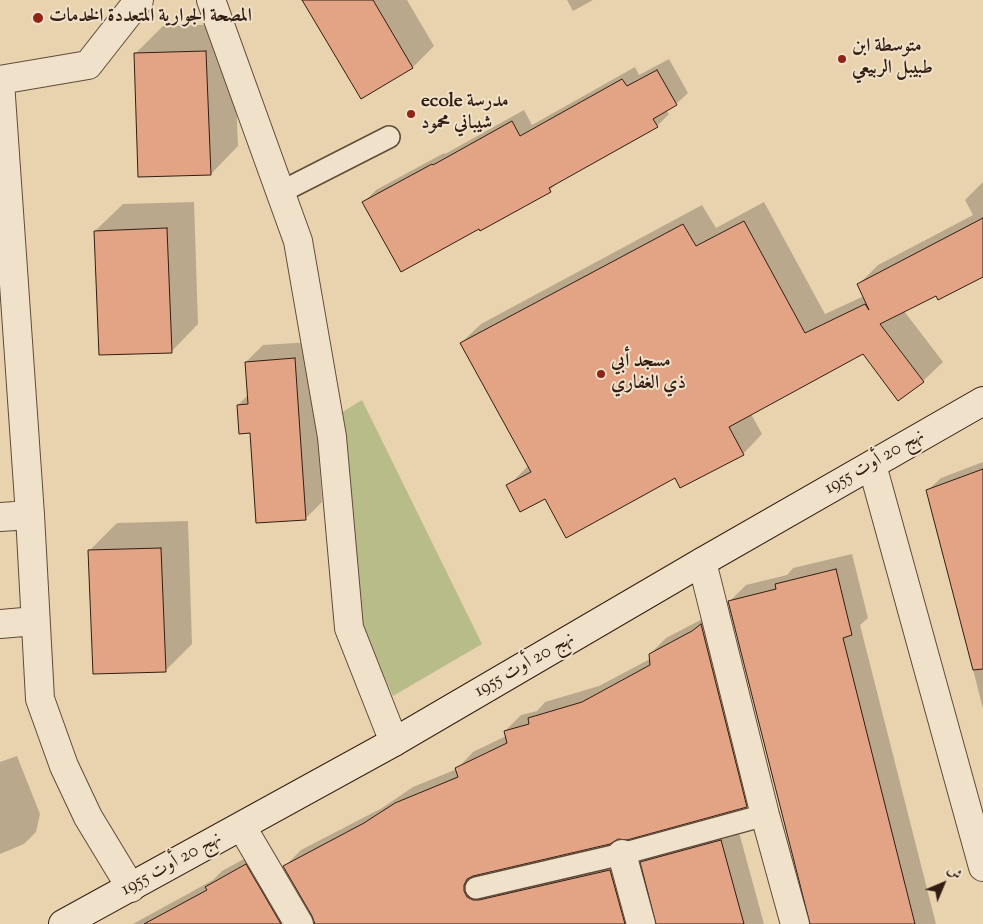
<!DOCTYPE html>
<meta charset="utf-8">
<style>
body{margin:0}
#map{position:relative;width:983px;height:924px;overflow:hidden;background:#e8d3ae;font-family:"Sorts Mill Goudy",Amiri,serif}
canvas{display:block}
.north{position:absolute;left:918px;top:859px;width:50px;height:50px;-webkit-text-stroke:4px #f0e2ca;paint-order:stroke;rotate:45deg;font-size:14px;font-weight:700;line-height:20px;text-align:center;color:#331d12}
.north::after{content:'';display:block;margin:auto;width:18px;height:22px;background:#331d12;clip-path:polygon(50% 0,100% 100%,50% 72%,0 100%)}
</style>
<div id="map">
<canvas width="983" height="924"></canvas>
<div class="north">ش</div>
</div>
<script>
const ctx = document.querySelector('canvas').getContext('2d');
ctx.lineJoin = 'round';
function fill(path, color) {
  ctx.fillStyle = color;
  ctx.fill(path, 'evenodd');
}
function shape(rows) {
  const path = new Path2D();
  for (const r of rows) {
    path.moveTo(r[0], r[1]);
    for (let i = 2; i < r.length; i += 2) path.lineTo(r[i], r[i + 1]);
  }
  return path;
}
function stroke(path, color, width, dash) {
  ctx.strokeStyle = color;
  ctx.lineWidth = width;
  ctx.lineCap = dash ? 'butt' : 'round';
  ctx.setLineDash(dash || []);
  ctx.stroke(path);
}
function drawText(font, color, halo, rows, align = 'center') {
  ctx.font = font + ' "Sorts Mill Goudy",Amiri,serif';
  ctx.lineWidth = 4;
  ctx.setLineDash([]);
  ctx.textBaseline = 'middle';
  ctx.strokeStyle = halo;
  ctx.fillStyle = color;
  for (const [text, x, y, turn = 0] of rows) {
    ctx.save();
    ctx.translate(x, y);
    ctx.rotate((+turn || 0) * Math.PI / 180);
    ctx.textAlign = isNaN(turn) ? turn : align;
    if (halo) ctx.strokeText(text, 0, 0);
    ctx.fillText(text, 0, 0);
    ctx.restore();
  }
}
const green = shape([
 [362,400,482,644,393,696,361,625,341,413]
]);
const shadow = shape([
 [305,0,407,0,434,46,413,67],
 [567,0,593,0,573,11],
 [233,24,238,146,211,174,135,54,163,26],
 [669,59,688,93,676,104,666,110,669,114,657,126,561,179,550,190,479,228,364,202,376,190,444,153,445,154,524,110,532,125,635,67,639,75],
 [983,182,983,276,937,295,904,311,943,362,923,381,898,400,864,352,751,414,762,434,743,454,675,477,545,497,508,486,528,466,461,343,481,324,702,205,716,228,764,202,825,314,864,296,858,285,878,265,973,215,965,200],
 [194,202,198,324,171,352,95,231,123,204],
 [312,342,322,502,305,519,251,432,238,405,248,395,246,362,263,345],
 [983,462,983,709,928,490,941,478],
 [188,521,192,644,165,671,90,550,117,523],
 [852,554,868,618,860,625,936,924,811,924,729,602,746,585,787,575,793,568],
 [710,615,762,790,746,806,479,873,483,881,626,854,653,923,657,923,642,862,658,846,737,825,764,924,316,924,314,916,285,866,301,850,382,808,413,787,457,769,473,752,506,736,505,731,521,715,537,711,545,702,599,686,650,659,650,654,666,638],
 [17,756,40,814,36,832,24,844,0,854,0,762],
 [262,849,307,922,316,924,133,924,213,880,222,871]
]);
const building = shape([
 [302,0,373,0,413,68,361,99,302,0],
 [206,51,211,175,138,177,134,53,206,51],
 [657,70,677,105,653,119,658,127,549,188,551,192,480,231,479,229,401,272,362,202,432,164,433,165,512,121,520,136,622,79,627,86,657,70],
 [983,218,983,277,938,300,936,296,880,324,924,382,898,401,863,354,729,427,744,455,680,488,675,478,566,538,545,499,520,512,506,485,531,472,460,343,683,224,696,246,744,221,805,333,865,304,869,310,857,284,983,218],
 [167,228,172,353,99,355,94,231,167,228],
 [295,358,306,520,256,523,250,433,239,434,237,405,248,404,245,362,295,358],
 [983,469,983,669,973,670,926,490,983,469],
 [161,548,166,672,93,674,88,550,161,548],
 [836,569,852,635,843,638,915,924,810,924,728,601,776,589,775,584,836,569],
 [701,624,747,807,627,840,618,839,610,844,473,876,467,879,464,885,464,891,467,897,473,900,479,900,610,870,625,924,315,924,312,916,283,866,364,823,395,803,458,777,455,768,507,743,504,731,529,724,528,718,582,702,604,690,650,665,649,654,692,631,701,624],
 [721,840,744,924,656,924,640,862,721,840],
 [246,864,281,924,144,924,207,890,205,887,246,864]
]);
const lane = shape([
 [281,192,389,137],
 [476,888,622,854,765,815]
]);
const street = shape([
 [211,0,298,241,332,437,349,628,394,742],
 [0,80,88,65,139,0],
 [0,82,30,515,40,699,64,766,88,817,131,888],
 [872,465,983,867],
 [0,517,30,515],
 [702,562,765,815,795,924],
 [0,624,35,621],
 [242,827,299,924],
 [622,854,641,924]
]);
const secondary = shape([
 [63,924,394,742,702,562,983,401]
]);
const markers = [
 [38,18,6,"#8f2418"],
 [842,59,5,"#8f2418"],
 [411,114,5,"#8f2418"],
 [601,374,5,"#8f2418"]
];
const poiNames = [
 ["المصحة الجوارية المتعددة الخدمات",49,18],
 ["متوسطة ابن",852,48],
 ["طبيبل الربيعي",852,70],
 ["ecole مدرسة",421,103],
 ["شيباني محمود",421,125],
 ["مسجد أبي",611,363],
 ["ذي الغفاري",611,385]
];
const streetNames = [
 ["نهج 20 أوت 1955",875,463,-30],
 ["نهج 20 أوت 1955",525,666,-30],
 ["نهج 20 أوت 1955",172,865,-29]
];
fill(green, '#b8bc89');
fill(shadow, '#0003');
fill(building, '#e3a385');
stroke(building, '#331d12', 1);
stroke(lane, '#604a39', 24);
stroke(street, '#604a39', 30);
stroke(secondary, '#331d12', 30);
stroke(lane, '#f0e2ca', 21);
stroke(street, '#f0e2ca', 28);
stroke(secondary, '#f0e2ca', 28);
for (const [x, y, r, color] of markers) {
  const dot = new Path2D();
  dot.arc(x, y, r, 0, 2 * Math.PI);
  ctx.fillStyle = color;
  ctx.fill(dot);
  stroke(dot, '#f0e2ca', 2);
}
drawText('bold 19px', '#331d12', '#f0e2ca', poiNames, 'left');
drawText('19px', '#331d12', '#f0e2ca', streetNames);
</script>
